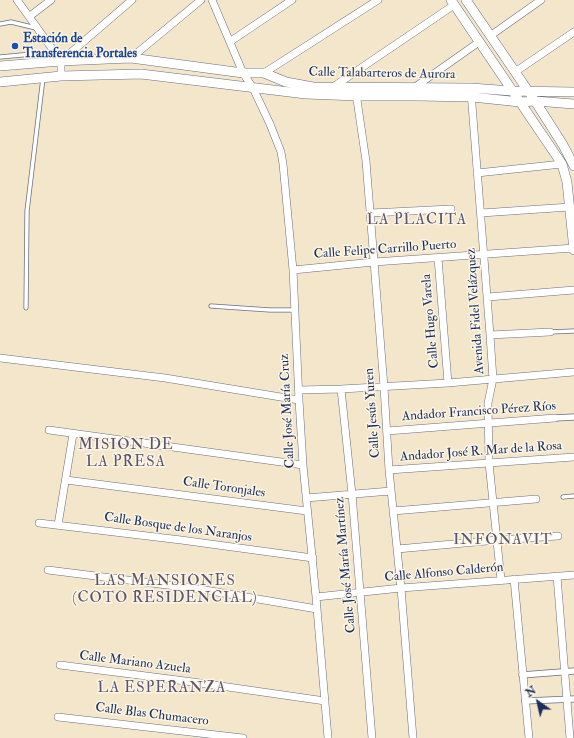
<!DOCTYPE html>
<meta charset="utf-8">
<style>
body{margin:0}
#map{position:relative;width:574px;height:738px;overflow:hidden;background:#f3e6ca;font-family:"IM FELL Double Pica",serif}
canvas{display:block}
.north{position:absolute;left:518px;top:682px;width:40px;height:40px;-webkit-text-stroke:3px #fcf5e5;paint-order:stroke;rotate:326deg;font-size:11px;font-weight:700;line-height:16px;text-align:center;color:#1b2f5e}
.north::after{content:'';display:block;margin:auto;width:14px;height:18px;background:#1b2f5e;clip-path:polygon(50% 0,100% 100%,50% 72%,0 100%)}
</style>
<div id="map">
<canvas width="574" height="738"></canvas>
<div class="north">N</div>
</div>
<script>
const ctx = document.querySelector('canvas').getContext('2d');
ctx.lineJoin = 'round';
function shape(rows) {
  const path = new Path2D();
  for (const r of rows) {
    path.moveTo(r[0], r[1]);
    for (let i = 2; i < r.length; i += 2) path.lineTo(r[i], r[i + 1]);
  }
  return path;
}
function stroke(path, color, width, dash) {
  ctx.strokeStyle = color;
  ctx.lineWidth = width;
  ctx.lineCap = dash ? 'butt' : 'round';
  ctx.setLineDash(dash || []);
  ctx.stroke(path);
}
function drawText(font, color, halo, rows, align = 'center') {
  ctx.font = font + ' "IM FELL Double Pica",serif';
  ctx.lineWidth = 3;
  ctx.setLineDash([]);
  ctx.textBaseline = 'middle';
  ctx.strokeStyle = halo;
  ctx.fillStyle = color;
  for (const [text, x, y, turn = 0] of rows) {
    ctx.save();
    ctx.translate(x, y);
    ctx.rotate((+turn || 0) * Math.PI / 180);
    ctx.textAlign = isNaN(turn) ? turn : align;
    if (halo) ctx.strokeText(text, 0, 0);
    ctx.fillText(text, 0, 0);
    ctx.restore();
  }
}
const service = shape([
 [0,24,11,22,36,28],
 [0,57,54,52],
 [211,306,270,310,295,310],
 [26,308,27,211,43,78],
 [550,332,574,331],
 [563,497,574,496]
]);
const pedestrian = shape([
 [555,418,574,417],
 [522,675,574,671],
 [525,701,574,699]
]);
const minor = shape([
 [17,0,61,61],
 [212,0,243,73,253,88,270,124,281,152,283,164,293,270,299,400,303,465,316,597,328,738],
 [30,16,51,0],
 [490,36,541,0],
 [231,41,292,0],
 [131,58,201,0],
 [61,61,132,0],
 [61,61,61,76],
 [515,72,574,32],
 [264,73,378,0],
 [333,87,454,5],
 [415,87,479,42],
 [471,92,490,335,493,379,488,403,489,463,501,580],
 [356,93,366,161,384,387,389,470,401,588,413,738],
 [477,173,562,164],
 [371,213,451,209],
 [481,213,570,207],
 [438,258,448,383],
 [293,270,374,262,574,248],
 [488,297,574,290],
 [490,335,550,332],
 [0,358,165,378,299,400],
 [341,389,352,494,372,738],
 [299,390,341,389,448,383,574,372],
 [49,430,303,465],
 [387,431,555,418],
 [389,470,574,457],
 [66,480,307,511],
 [306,498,391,491],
 [393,511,536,499],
 [39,523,181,540,313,558],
 [58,525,73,434],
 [397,549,498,540,558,536],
 [48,570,199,589,317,609],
 [557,576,570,738],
 [514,579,529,738],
 [316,597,401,588,574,575],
 [60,665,193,682,325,701],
 [58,717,243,738]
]);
const tertiary = shape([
 [451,0,562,164,567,182,574,250],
 [466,0,535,101,563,145,574,166],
 [0,66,61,61,131,58,243,73,264,73,286,82,313,87,471,88,512,91,574,92],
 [0,82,61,76,141,74,306,94,357,96,418,96,472,97,520,102,535,101,574,104]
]);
const markers = [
 [15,46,4,"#1a4fb4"]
];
const transitNames = [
 ["Estación de",23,39],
 ["Transferencia Portales",23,54]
];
const streetNames = [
 ["Calle Talabarteros de Aurora",382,74,1],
 ["Calle Felipe Carrillo Puerto",385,250,-4],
 ["Avenida Fidel Velázquez",476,311,-94],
 ["Calle Hugo Varela",431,321,-95],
 ["Calle José María Cruz",288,411,-93],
 ["Andador Francisco Pérez Ríos",479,412,-4],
 ["Calle Jesús Yuren",373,413,-94],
 ["Andador José R. Mar de la Rosa",481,452,-4],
 ["Calle Toronjales",224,488,8],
 ["Calle Bosque de los Naranjos",178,528,8],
 ["Calle José María Martínez",346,565,-95],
 ["Calle Alfonso Calderón",444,573,-5],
 ["Calle Mariano Azuela",135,663,7],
 ["Calle Blas Chumacero",152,715,7]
];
const quarterNames = [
 ["LA PLACITA",417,221],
 ["MISION DE",126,446],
 ["LA PRESA",126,463],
 ["INFONAVIT",503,541],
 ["LAS MANSIONES",165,582],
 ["(COTO RESIDENCIAL)",165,599],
 ["LA ESPERANZA",162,689]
];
stroke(service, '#676f84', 5);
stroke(pedestrian, '#676f84', 7);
stroke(minor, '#676f84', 8);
stroke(tertiary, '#676f84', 10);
stroke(service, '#fff', 3.5);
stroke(pedestrian, '#fff', 5.5);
stroke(minor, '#fff', 7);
stroke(tertiary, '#fff', 9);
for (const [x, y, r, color] of markers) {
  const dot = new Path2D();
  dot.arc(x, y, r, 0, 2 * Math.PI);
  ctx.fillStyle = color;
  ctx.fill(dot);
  stroke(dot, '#fcf5e5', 1.5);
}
drawText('bold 13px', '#164399', '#fcf5e5', transitNames, 'left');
drawText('13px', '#1b2f5e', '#fcf5e5', streetNames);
ctx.letterSpacing = '1px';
drawText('15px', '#5a546e', '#fcf5e5', quarterNames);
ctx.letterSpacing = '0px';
</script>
